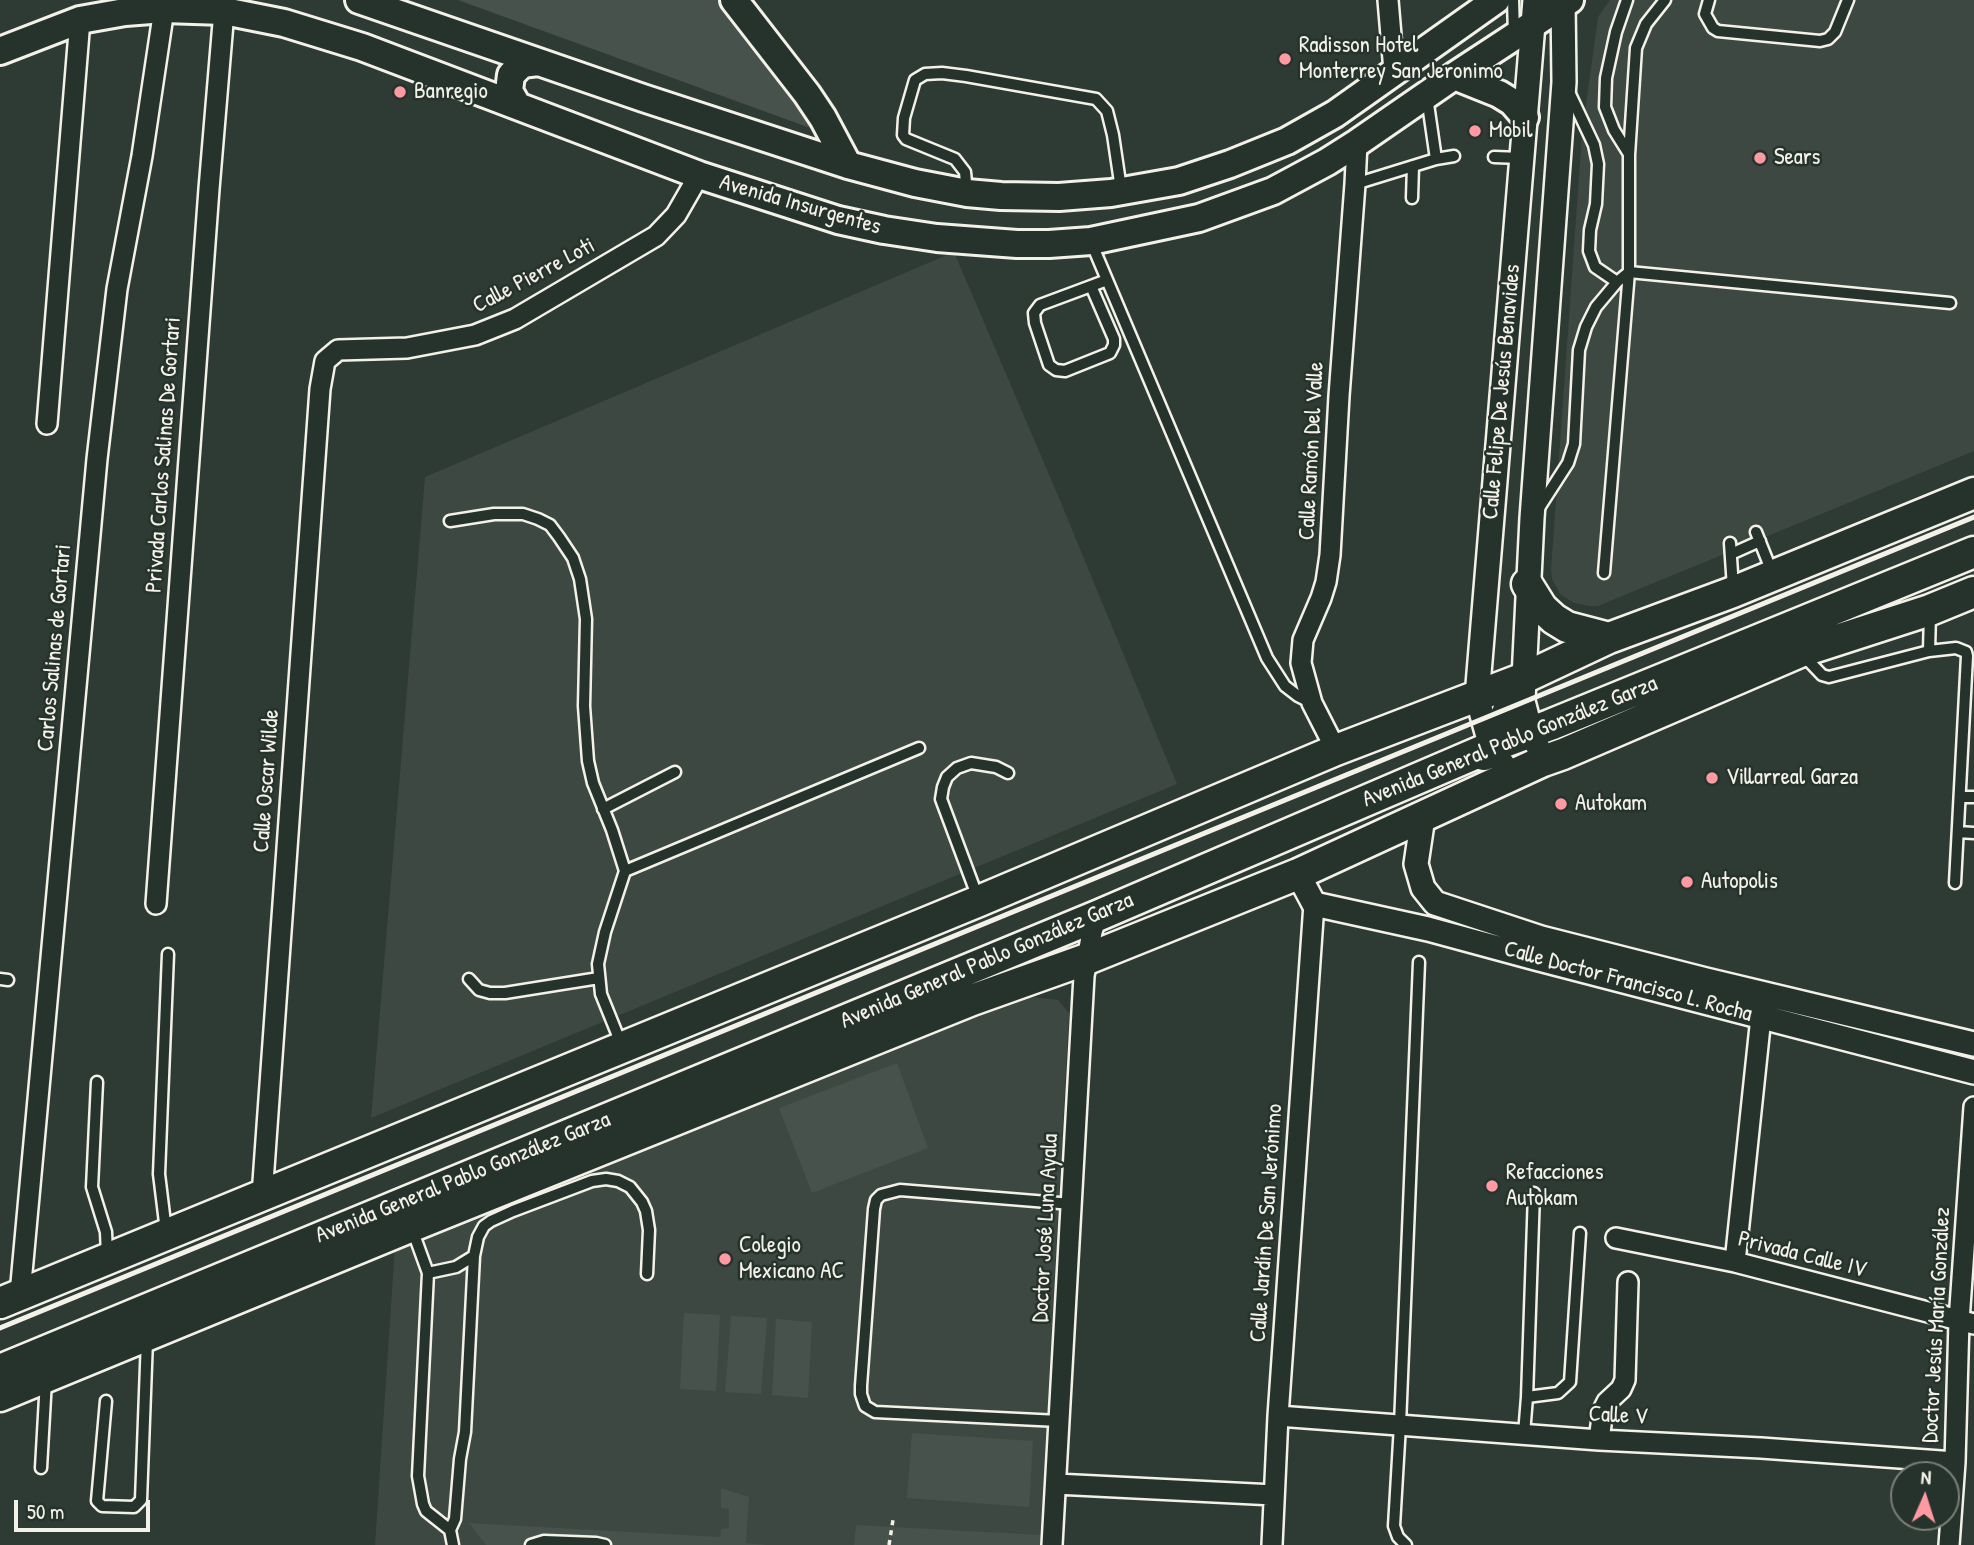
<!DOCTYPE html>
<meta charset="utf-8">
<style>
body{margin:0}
#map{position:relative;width:1974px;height:1545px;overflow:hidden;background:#2e3b34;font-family:"Patrick Hand",sans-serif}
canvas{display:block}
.north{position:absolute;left:1890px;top:1461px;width:70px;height:70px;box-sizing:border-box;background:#26332d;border:2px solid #787f78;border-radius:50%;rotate:3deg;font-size:19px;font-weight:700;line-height:28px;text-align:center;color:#f4f1e8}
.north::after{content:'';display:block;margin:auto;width:24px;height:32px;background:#ff9aa2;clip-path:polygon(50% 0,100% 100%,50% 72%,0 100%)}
.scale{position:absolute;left:14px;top:1500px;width:136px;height:32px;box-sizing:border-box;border:4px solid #f4f1e8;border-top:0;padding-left:9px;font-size:21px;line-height:24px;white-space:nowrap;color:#f4f1e8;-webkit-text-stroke:5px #26332d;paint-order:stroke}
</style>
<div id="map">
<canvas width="1974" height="1545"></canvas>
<div class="north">N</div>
<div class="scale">50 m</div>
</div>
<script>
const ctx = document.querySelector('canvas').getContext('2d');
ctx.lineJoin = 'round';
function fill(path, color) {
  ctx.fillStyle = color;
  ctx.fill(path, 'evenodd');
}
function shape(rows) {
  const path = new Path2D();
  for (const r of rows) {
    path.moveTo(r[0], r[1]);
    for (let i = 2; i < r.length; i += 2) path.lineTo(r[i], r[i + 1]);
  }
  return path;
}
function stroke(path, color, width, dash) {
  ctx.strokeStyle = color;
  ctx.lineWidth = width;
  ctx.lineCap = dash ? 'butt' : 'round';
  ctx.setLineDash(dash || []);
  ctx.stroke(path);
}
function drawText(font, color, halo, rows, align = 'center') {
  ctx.font = font + ' "Patrick Hand",sans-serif';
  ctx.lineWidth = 5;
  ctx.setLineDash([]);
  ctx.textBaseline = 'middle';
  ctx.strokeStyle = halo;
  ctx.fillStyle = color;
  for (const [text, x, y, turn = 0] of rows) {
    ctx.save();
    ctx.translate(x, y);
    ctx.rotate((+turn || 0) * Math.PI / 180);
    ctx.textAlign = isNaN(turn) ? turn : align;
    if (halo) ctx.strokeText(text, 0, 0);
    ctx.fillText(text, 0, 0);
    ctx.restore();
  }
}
const built = shape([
 [1610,0,1974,0,1974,451,1598,606,1590,606,1574,603,1560,594,1552,579,1551,570,1582,134,1598,17],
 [954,252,1059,498,1177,784,371,1118,425,477],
 [1031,997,1058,1000,1069,1013,1040,1545,375,1545,395,1246,993,1004]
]);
const green = shape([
 [458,0,726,0,817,122,813,129],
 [897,1063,928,1148,812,1193,779,1108],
 [684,1313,720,1315,716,1391,680,1389],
 [731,1316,767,1318,761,1394,725,1392],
 [776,1319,812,1322,808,1398,772,1395],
 [912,1433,1033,1441,1029,1507,907,1498],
 [721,1488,749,1497,746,1543,768,1545,486,1545,469,1523,720,1537,721,1529,729,1528,729,1509,721,1508],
 [856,1525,1041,1535,1040,1545,854,1545]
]);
const path = shape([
 [889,1545,893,1520]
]);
const service = shape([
 [1513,0,1514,34],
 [1627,0,1616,32,1606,78,1605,107,1614,130,1629,154],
 [1709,0,1705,14,1713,28,1718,31,1820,41,1828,39,1835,32,1848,0],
 [1569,92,1594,145,1598,164,1596,204,1590,230,1589,251,1595,267,1617,282],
 [1427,97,1436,159],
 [1494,157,1521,158],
 [1355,184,1436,159,1454,156],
 [967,193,965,172,955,159,906,139,903,135,904,118,915,80,925,74,942,73,966,76,1096,99,1107,111,1113,135,1121,189],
 [1412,198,1413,166],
 [1091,242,1267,658,1285,686,1298,696,1312,703],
 [1091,286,1114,339,1114,345,1110,353,1065,371,1056,370,1049,365,1035,323,1034,313,1040,305,1091,286,1107,280],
 [1539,508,1568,463,1574,444,1579,350,1586,327,1596,307,1617,282,1629,272,1950,303],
 [450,521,494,514,523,514,538,519,550,525,559,537,573,558,580,579,586,619,584,706,588,761,593,783,612,830,625,871,605,932,598,964,601,994,622,1046],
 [1756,532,1772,572],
 [1730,543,1733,588],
 [1731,554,1760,541],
 [1604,573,1629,272,1629,155,1636,48,1646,24,1665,0],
 [1929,651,1930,613],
 [1804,656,1822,675,1829,677,1929,651,1956,648,1966,652,1967,656,1955,883],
 [1960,797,1974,797],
 [603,809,675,772],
 [1958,832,1974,833],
 [625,871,919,748],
 [978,898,941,799,943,787,947,777,957,768,971,763,996,767,1008,773],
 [0,979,8,980],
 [469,979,479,990,490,993,505,993,599,978],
 [97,1082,92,1187,106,1232,107,1255],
 [412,1229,428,1273,418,1476,423,1504,426,1511,450,1530,453,1545],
 [166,1231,159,1174,168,954],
 [428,1273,456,1267,474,1256],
 [1527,1397,1534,1193],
 [106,1401,97,1501,102,1506,134,1507,141,1500,147,1339],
 [1059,1421,875,1412,865,1406,861,1394,861,1386,874,1209,876,1200,881,1195,900,1190,1072,1204],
 [1524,1434,1527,1397,1558,1393,1570,1382,1580,1233],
 [41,1468,46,1380],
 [450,1530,455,1519,460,1459,465,1432,474,1256,478,1237,484,1226,491,1221,513,1211,592,1181,606,1179,618,1181,630,1187,642,1202,646,1211,649,1230,647,1274],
 [531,1545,544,1541,596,1543,605,1545],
 [1406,1545,1398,1537,1394,1526,1400,1425,1419,962]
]);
const minor = shape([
 [1388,0,1394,71],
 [47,424,80,20],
 [1336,750,1312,703,1301,663,1303,640,1321,598,1326,582,1330,555,1339,396,1355,184,1357,143],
 [156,904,209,189,224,11],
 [262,1196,320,389,325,361,338,350,407,348,475,335,515,319,656,236,676,215,699,175],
 [1616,1238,1735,1262,1974,1324],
 [1735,1262,1761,1017],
 [20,1294,97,459,117,289,142,156,164,9],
 [1278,1416,1599,1440,1761,1448,1955,1462],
 [1599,1440,1603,1410,1607,1402,1621,1389,1625,1380,1628,1282],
 [1056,1484,1274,1495],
 [1052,1545,1084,976,1092,932,1097,916],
 [1272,1545,1278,1416,1314,904],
 [1949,1545,1955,1462,1959,1321,1974,1107]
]);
const tertiary = shape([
 [1537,745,1531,732,1523,701,1524,678,1532,518,1564,82,1563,0],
 [1511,776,1491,747,1477,697,1535,0],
 [1423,817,1416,864,1423,888,1435,903,1541,938,1706,980,1974,1044],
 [1298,874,1314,904,1428,929,1535,958,1974,1072]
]);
const secondary = shape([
 [359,0,643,98,848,165,915,183,967,193,1001,196,1059,197,1111,193,1179,181,1230,164,1287,141,1335,114,1496,0],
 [734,0,807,94,823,118,848,165],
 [0,51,80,20,125,12,164,9,224,11,284,23,362,47,699,175,838,220,884,230,937,238,1017,244,1049,244,1091,241,1199,218,1273,191,1327,162,1357,143,1454,76,1570,0],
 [1454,76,1499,94,1512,102,1525,117],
 [517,105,509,91,511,75,522,64,538,62]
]);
const primary = shape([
 [1527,584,1542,608,1554,619,1567,627,1609,638],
 [1484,755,1491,747,1524,678],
 [0,1303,979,901,1336,750,1524,678,1609,638,1733,592,1974,493],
 [0,1370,1097,916,1491,747,1550,725,1974,552],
 [0,1396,410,1227,972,1000,1087,959,1298,874,1543,761,1563,754,1800,652,1930,610,1974,592]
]);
const rail = shape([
 [0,1328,1974,517]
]);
const markers = [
 [1285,59,7,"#ff9aa2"],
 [400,92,7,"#ff9aa2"],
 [1475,131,7,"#ff9aa2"],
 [1760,158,7,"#ff9aa2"],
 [1712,778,7,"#ff9aa2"],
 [1561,804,7,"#ff9aa2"],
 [1687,882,7,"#ff9aa2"],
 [1492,1186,7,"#ff9aa2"],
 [725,1259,7,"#ff9aa2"]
];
const poiNames = [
 ["Radisson Hotel",1299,46],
 ["Monterrey San Jeronimo",1299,72],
 ["Banregio",414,92],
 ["Mobil",1489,131],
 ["Sears",1774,158],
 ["Villarreal Garza",1726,778],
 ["Autokam",1575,804],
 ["Autopolis",1701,882],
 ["Refacciones",1506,1173],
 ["Autokam",1506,1199],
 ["Colegio",739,1246],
 ["Mexicano AC",739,1272]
];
const streetNames = [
 ["Avenida Insurgentes",800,205,16],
 ["Calle Pierre Loti",534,276,-28],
 ["Calle Felipe De Jesús Benavides",1502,392,-85],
 ["Calle Ramón Del Valle",1312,451,-87],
 ["Privada Carlos Salinas De Gortari",164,455,-86],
 ["Carlos Salinas de Gortari",55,648,-85],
 ["Avenida General Pablo González Garza",1510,742,-22],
 ["Calle Oscar Wilde",267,781,-86],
 ["Avenida General Pablo González Garza",987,961,-23],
 ["Calle Doctor Francisco L. Rocha",1628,982,15],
 ["Avenida General Pablo González Garza",463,1178,-22],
 ["Calle Jardín De San Jerónimo",1267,1223,-86],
 ["Doctor José Luna Ayala",1046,1228,-87],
 ["Privada Calle IV",1802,1255,14],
 ["Doctor Jesús María González",1937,1325,-87],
 ["Calle V",1618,1416,3]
];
fill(built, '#3c4841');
fill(green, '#48524c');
stroke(service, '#f4f1e8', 15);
stroke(minor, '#f4f1e8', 24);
stroke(tertiary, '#f4f1e8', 28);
stroke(secondary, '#f4f1e8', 32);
stroke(primary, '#f4f1e8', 35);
stroke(path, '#f4f1e8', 3.5, [5, 5]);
stroke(service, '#26332d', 10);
stroke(minor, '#26332d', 19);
stroke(tertiary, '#26332d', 23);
stroke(secondary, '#26332d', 26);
stroke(primary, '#26332d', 30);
stroke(rail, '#f4f1e8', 5);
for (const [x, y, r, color] of markers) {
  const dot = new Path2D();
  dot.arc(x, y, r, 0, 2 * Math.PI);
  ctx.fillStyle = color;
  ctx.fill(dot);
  stroke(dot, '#26332d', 2.5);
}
drawText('23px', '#f4f1e8', '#26332d', poiNames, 'left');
drawText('23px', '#f4f1e8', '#26332d', streetNames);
</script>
